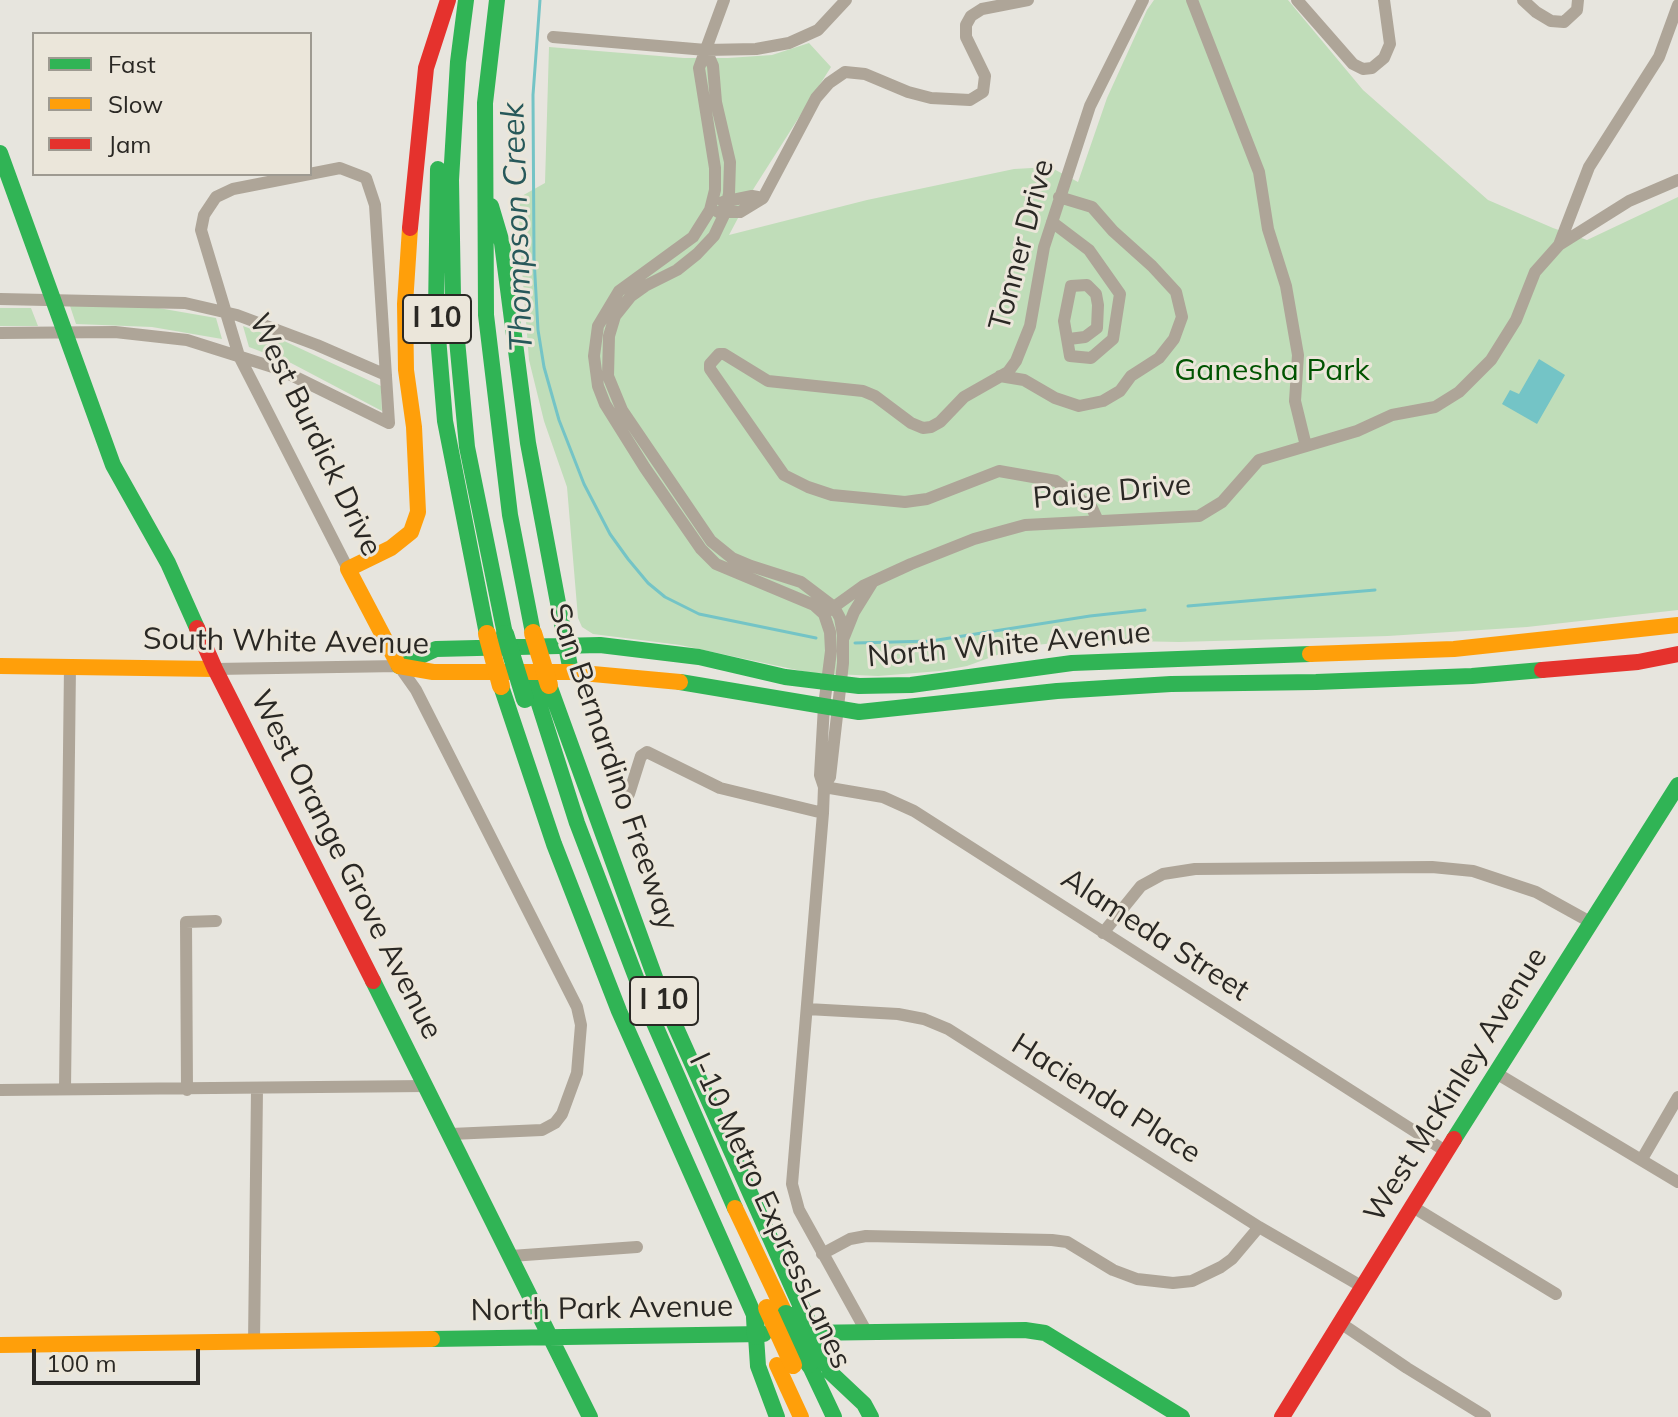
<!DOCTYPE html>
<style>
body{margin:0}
#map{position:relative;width:1678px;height:1417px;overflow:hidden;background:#e7e5de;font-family:Mulish,sans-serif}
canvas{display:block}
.legend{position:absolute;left:32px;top:32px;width:280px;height:144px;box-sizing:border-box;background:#ebe6da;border:2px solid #9e9a91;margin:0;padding:10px 14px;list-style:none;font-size:24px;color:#2a2824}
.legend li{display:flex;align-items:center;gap:16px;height:40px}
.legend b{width:40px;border:2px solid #9e9a91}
.scale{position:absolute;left:32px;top:1349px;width:168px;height:36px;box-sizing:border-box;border:4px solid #2a2824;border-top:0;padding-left:10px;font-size:24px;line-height:28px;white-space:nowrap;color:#2a2824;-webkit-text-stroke:6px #ebe6da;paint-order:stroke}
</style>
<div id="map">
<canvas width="1678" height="1417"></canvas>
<ul class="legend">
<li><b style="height:10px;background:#30b455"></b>Fast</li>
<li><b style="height:10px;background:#ff9f0a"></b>Slow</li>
<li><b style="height:10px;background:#e5322d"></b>Jam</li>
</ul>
<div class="scale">100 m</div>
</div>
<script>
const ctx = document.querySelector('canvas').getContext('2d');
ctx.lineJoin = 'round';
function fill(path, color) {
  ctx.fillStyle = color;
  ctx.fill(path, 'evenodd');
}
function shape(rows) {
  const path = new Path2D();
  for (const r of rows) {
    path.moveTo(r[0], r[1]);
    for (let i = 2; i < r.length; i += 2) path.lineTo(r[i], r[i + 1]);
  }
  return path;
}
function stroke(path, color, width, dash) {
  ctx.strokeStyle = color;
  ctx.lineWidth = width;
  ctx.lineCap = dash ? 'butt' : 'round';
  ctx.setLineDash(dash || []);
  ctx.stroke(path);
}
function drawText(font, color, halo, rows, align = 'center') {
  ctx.font = font + ' Mulish,sans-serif';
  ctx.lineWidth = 6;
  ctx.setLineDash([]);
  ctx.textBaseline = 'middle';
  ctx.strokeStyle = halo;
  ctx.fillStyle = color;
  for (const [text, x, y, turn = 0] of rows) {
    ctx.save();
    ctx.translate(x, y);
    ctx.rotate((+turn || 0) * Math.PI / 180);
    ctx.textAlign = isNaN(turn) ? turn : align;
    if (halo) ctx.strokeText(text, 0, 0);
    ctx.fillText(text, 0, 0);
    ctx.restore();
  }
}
const green = shape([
 [1154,0,1288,0,1363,90,1488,200,1553,228,1587,240,1678,197,1678,610,1527,627,1388,636,1179,642,1080,640,1019,647,967,666,940,671,878,676,811,673,680,645,593,634,582,627,578,618,567,487,544,421,529,360,519,231,520,197,545,183,549,47,684,58,728,58,772,55,809,43,831,67,754,188,729,235,867,200,1014,169,1050,167,1078,182,1107,98,1147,10],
 [141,305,216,318,222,339,152,327,76,324,70,306],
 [0,308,31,308,38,326,0,326],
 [243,326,282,340,381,386,382,411,291,363,249,347]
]);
const water = shape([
 [1539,359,1565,375,1537,424,1502,404,1510,390,1519,394]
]);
const stream = shape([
 [540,0,533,95,534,258,538,330,544,367,559,420,584,484,610,534,628,559,648,583,665,597,699,614,816,638],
 [1188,606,1375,590],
 [855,643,931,641,1090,616,1145,610]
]);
const street = shape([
 [724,0,699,68,715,168,715,190,710,210,693,237,619,291,598,326,594,356,598,386,605,404,645,468,701,549,716,564,814,605,824,614,830,632,831,651,824,706,820,775,824,787,823,813,792,1184,799,1210,866,1331],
 [1192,0,1259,172,1268,229,1286,286,1298,355,1295,401,1306,446],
 [1297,0,1353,64,1363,69,1372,68,1384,58,1390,44,1384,0],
 [1523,0,1536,12,1551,21,1564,22,1577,10,1578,0],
 [553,37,706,50,756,49,789,43,818,30,846,0],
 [706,50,713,66,716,102,730,162,729,194,724,215,714,236,697,254,677,270,645,286,631,296,615,316,609,336,608,376,622,410,711,541,732,558,751,566,801,582,834,607,840,618,843,635,843,663,830,777,824,787],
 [723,202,752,196,763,198],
 [718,212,740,212,763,198,816,98,829,83,845,72,865,74,908,92,931,98,970,100,983,92,985,76,966,37,966,25,971,16,982,9,1028,0],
 [1052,222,1089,250,1120,294,1113,339,1091,358,1070,356,1064,321,1071,286,1087,285,1096,294,1098,305,1097,328,1085,337,1069,339],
 [1559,245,1589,167,1659,57,1678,5],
 [0,299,185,303,237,315,317,345,386,375],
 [0,333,115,332,187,340,279,369,389,423],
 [1000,376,1024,380,1055,398,1079,406,1103,401,1120,391,1131,376,1159,358,1174,339,1182,317,1176,292,1152,266,1113,231,1092,207,1059,197],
 [1098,521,1092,508,1056,481,999,471,927,499,905,502,832,495,808,487,784,475,710,369,710,364,719,354,724,354,768,381,863,391,875,396,911,423,923,428,931,427,940,422,964,397,1008,372,1016,361,1030,326,1044,247,1090,106,1143,0],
 [348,569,239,356,201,230,204,215,216,197,233,189,340,168,366,178,375,205,389,423],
 [824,614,863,586,911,564,974,539,1025,525,1199,516,1222,502,1259,460,1357,431,1392,415,1435,407,1459,392,1491,360,1516,320,1535,272,1559,245,1629,201,1678,180],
 [844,637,854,612,872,583],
 [215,669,399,666,416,690,577,1007,581,1025,577,1073,562,1114,555,1123,542,1130,451,1134],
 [824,787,883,797,914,811,1447,1152],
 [629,794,641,756,647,752,720,788,823,813],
 [1103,933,1141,886,1163,874,1195,869,1432,867,1473,871,1536,892,1592,923],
 [807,1009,898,1014,924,1019,948,1029,1259,1227,1361,1286],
 [1496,1073,1678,1182],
 [65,1089,70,666],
 [0,1090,426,1086],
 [187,1090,186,922,216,921],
 [1642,1159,1678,1097],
 [1413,1207,1556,1294],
 [822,1254,850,1239,866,1236,1052,1240,1067,1242,1113,1270,1137,1279,1173,1283,1192,1281,1221,1267,1232,1259,1259,1227],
 [511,1256,637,1247],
 [1339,1322,1407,1368,1485,1416],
 [254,1343,257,1089]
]);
const fast = shape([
 [466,0,458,62,451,180,453,297,467,447,505,634],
 [497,0,485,103,486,315,510,515,533,633],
 [0,153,113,465,168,563,197,628],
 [438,169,436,313,445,421,487,634],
 [491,206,502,243,528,443,571,672],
 [399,666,436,649,600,645,699,657,785,677,859,686,911,685,1072,663,1310,654],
 [680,682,859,712,1057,691,1171,684,1316,682,1472,676,1542,670],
 [533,685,577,823,648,1009,735,1208],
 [549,685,661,994,801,1307],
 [501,686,554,844,619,1011,755,1317],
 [373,981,590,1417],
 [1454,1139,1678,785],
 [803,1333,1025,1330,1045,1333,1182,1417],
 [756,1336,758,1366,777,1417],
 [432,1339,764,1334],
 [809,1364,834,1417],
 [830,1372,864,1404,871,1417]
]);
const slow = shape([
 [348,569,399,666],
 [348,569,391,548,411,532,418,512,414,427,406,370,405,304,410,228],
 [1310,654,1454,649,1678,625],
 [0,666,215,669],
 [399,666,433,672,571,672,680,682],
 [735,1208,783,1309],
 [0,1345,432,1339],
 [777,1365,801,1417]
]);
const jam = shape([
 [410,228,426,68,448,0],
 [197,628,215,669,373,981],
 [1542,670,1638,662,1678,654],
 [1282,1417,1454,1139]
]);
const fastBridge = shape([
 [505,634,525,699],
 [801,1307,826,1364],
 [786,1314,809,1364],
 [755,1317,756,1336]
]);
const slowBridge = shape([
 [533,633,549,685],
 [487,634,501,686],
 [767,1308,793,1365]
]);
const shields = [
 [437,319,68],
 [664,1001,68]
];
const shieldNames = [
 ["I 10",437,319],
 ["I 10",664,1001]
];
const streetNames = [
 ["Tonner Drive",1022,245,-75],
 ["West Burdick Drive",315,435,64],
 ["Paige Drive",1112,492,-5],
 ["South White Avenue",286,642,1],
 ["North White Avenue",1009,645,-5],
 ["San Bernardino Freeway",613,767,71],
 ["West Orange Grove Avenue",346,865,63],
 ["Alameda Street",1155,935,33],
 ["West McKinley Avenue",1456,1085,-58],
 ["Hacienda Place",1106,1099,32],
 ["I-10 Metro ExpressLanes",770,1211,65],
 ["North Park Avenue",602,1309,-1]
];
const parkNames = [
 ["Ganesha Park",1272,371]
];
const waterNames = [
 ["Thompson Creek",518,227,-92]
];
fill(green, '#c0ddb9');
fill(water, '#74c4c6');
stroke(stream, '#74c4c6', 3);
stroke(street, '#aea598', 12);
stroke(fast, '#30b455', 16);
stroke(slow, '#ff9f0a', 16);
stroke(jam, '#e5322d', 16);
stroke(fastBridge, '#30b455', 18);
stroke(slowBridge, '#ff9f0a', 18);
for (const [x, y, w] of shields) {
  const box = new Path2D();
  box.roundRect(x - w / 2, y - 24, w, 48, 6);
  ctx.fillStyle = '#ebe6da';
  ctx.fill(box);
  stroke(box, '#2a2824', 2);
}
drawText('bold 28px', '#2a2824', null, shieldNames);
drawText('30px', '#2a2824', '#ebe6da', streetNames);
drawText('30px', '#005401', '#ebe6da', parkNames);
drawText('italic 32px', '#27585a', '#ebe6da', waterNames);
</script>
